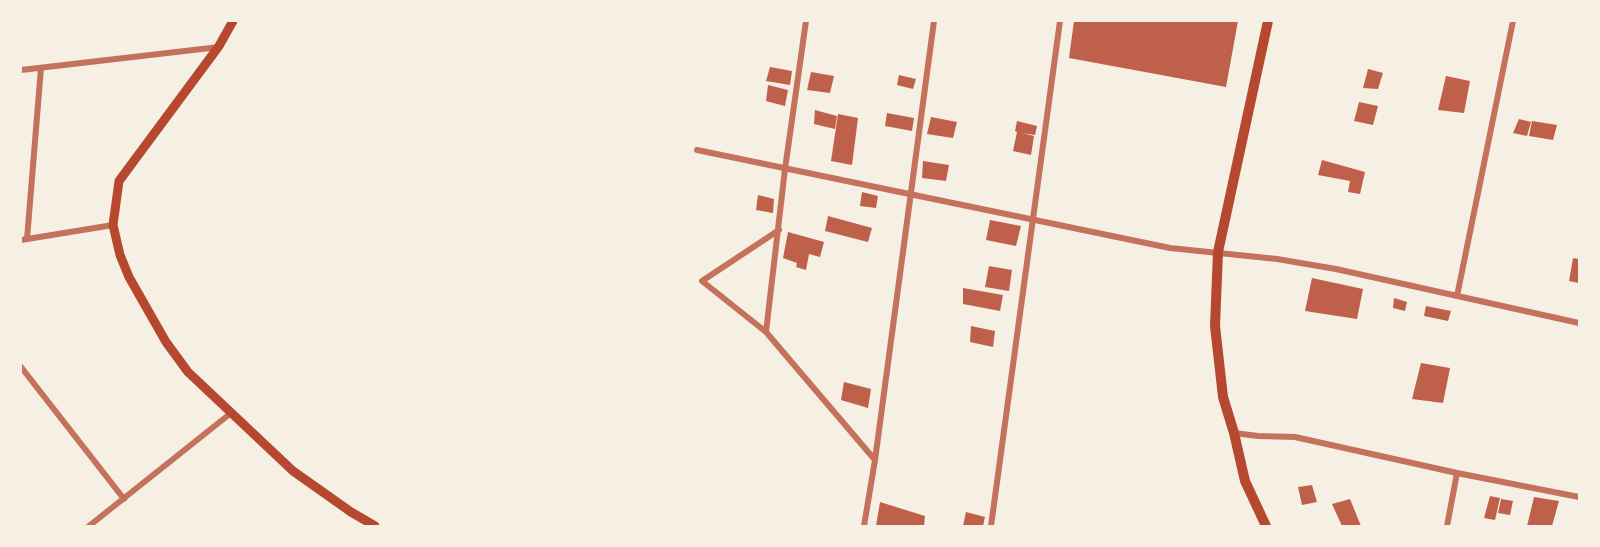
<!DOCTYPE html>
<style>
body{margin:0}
#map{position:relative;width:1600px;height:547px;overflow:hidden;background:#f6efe4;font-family:Arial,sans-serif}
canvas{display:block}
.frame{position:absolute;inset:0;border:22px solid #f6efe4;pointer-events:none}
</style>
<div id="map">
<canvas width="1600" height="547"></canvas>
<div class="frame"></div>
</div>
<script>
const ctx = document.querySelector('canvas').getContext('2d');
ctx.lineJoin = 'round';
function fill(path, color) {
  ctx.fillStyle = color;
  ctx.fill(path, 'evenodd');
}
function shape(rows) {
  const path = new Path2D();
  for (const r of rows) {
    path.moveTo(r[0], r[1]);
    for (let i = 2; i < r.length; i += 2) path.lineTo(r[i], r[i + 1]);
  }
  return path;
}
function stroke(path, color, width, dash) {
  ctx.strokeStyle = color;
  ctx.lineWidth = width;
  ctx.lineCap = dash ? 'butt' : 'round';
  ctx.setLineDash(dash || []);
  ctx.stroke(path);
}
const building = shape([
 [1074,21,1238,21,1226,87,1069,58],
 [770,67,792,71,790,85,766,81],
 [1368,69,1383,73,1378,89,1363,88],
 [811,72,834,76,830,93,807,90],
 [899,75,916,79,913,89,897,85],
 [1446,76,1470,81,1464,113,1438,110],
 [768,85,788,90,785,106,766,101],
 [1359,102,1378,106,1373,125,1354,121],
 [815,110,837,116,835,129,814,124],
 [887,113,914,118,912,131,885,126],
 [838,114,858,118,852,165,831,161],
 [931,117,957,122,953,138,927,134],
 [1519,119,1531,122,1527,136,1513,133],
 [1017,121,1037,126,1035,135,1022,133,1034,136,1031,155,1013,151,1017,132,1015,131],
 [1532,121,1557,125,1553,140,1529,136],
 [1322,160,1365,172,1360,194,1348,192,1350,181,1318,175],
 [923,161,949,165,946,181,922,178],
 [862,192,878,196,876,208,860,206],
 [758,195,774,199,773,213,756,210],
 [828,216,872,228,868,242,825,231],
 [990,220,1021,226,1016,246,986,240],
 [788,232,824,242,820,257,809,254,806,270,796,267,797,263,783,258],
 [1573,258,1579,259,1579,283,1569,281],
 [989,266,1012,270,1009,291,985,287],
 [1312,278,1363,289,1357,319,1305,311],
 [963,288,1003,295,1000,311,963,304],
 [1394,298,1407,302,1405,311,1393,308],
 [1426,306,1451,311,1448,321,1424,316],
 [971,326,995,331,993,347,970,342],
 [1421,363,1450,368,1443,403,1412,399],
 [844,382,871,389,868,408,841,400],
 [1312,485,1317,502,1302,505,1298,487],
 [1490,496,1500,498,1495,520,1484,518],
 [1534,497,1559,501,1552,526,1527,526],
 [1350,499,1361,526,1342,526,1332,504],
 [1501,499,1513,501,1510,515,1498,513],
 [880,502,925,516,924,526,876,526],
 [966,512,985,517,983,526,963,526]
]);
const minor = shape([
 [21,70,219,47],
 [697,150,1170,248,1277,259,1336,269,1579,323],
 [779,230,702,281,766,332,875,460],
 [27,239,41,68],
 [21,240,113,225],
 [1457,296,1513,21],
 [766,332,785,169,806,21],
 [21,367,124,499],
 [1234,433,1258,436,1295,437,1457,473,1579,497],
 [89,526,231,413],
 [864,526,875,460,934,21],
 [991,526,1060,21],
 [1447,526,1457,473]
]);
const secondary = shape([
 [233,21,219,46,119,181,113,225,120,255,129,277,166,342,188,372,293,471,351,512,375,526]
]);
const trunk = shape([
 [1266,526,1245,481,1234,433,1223,397,1215,326,1218,252,1268,21]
]);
fill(building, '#bf614a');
stroke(minor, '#c5725c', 6);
stroke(secondary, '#b5482f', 9);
stroke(trunk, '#b5482f', 10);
</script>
